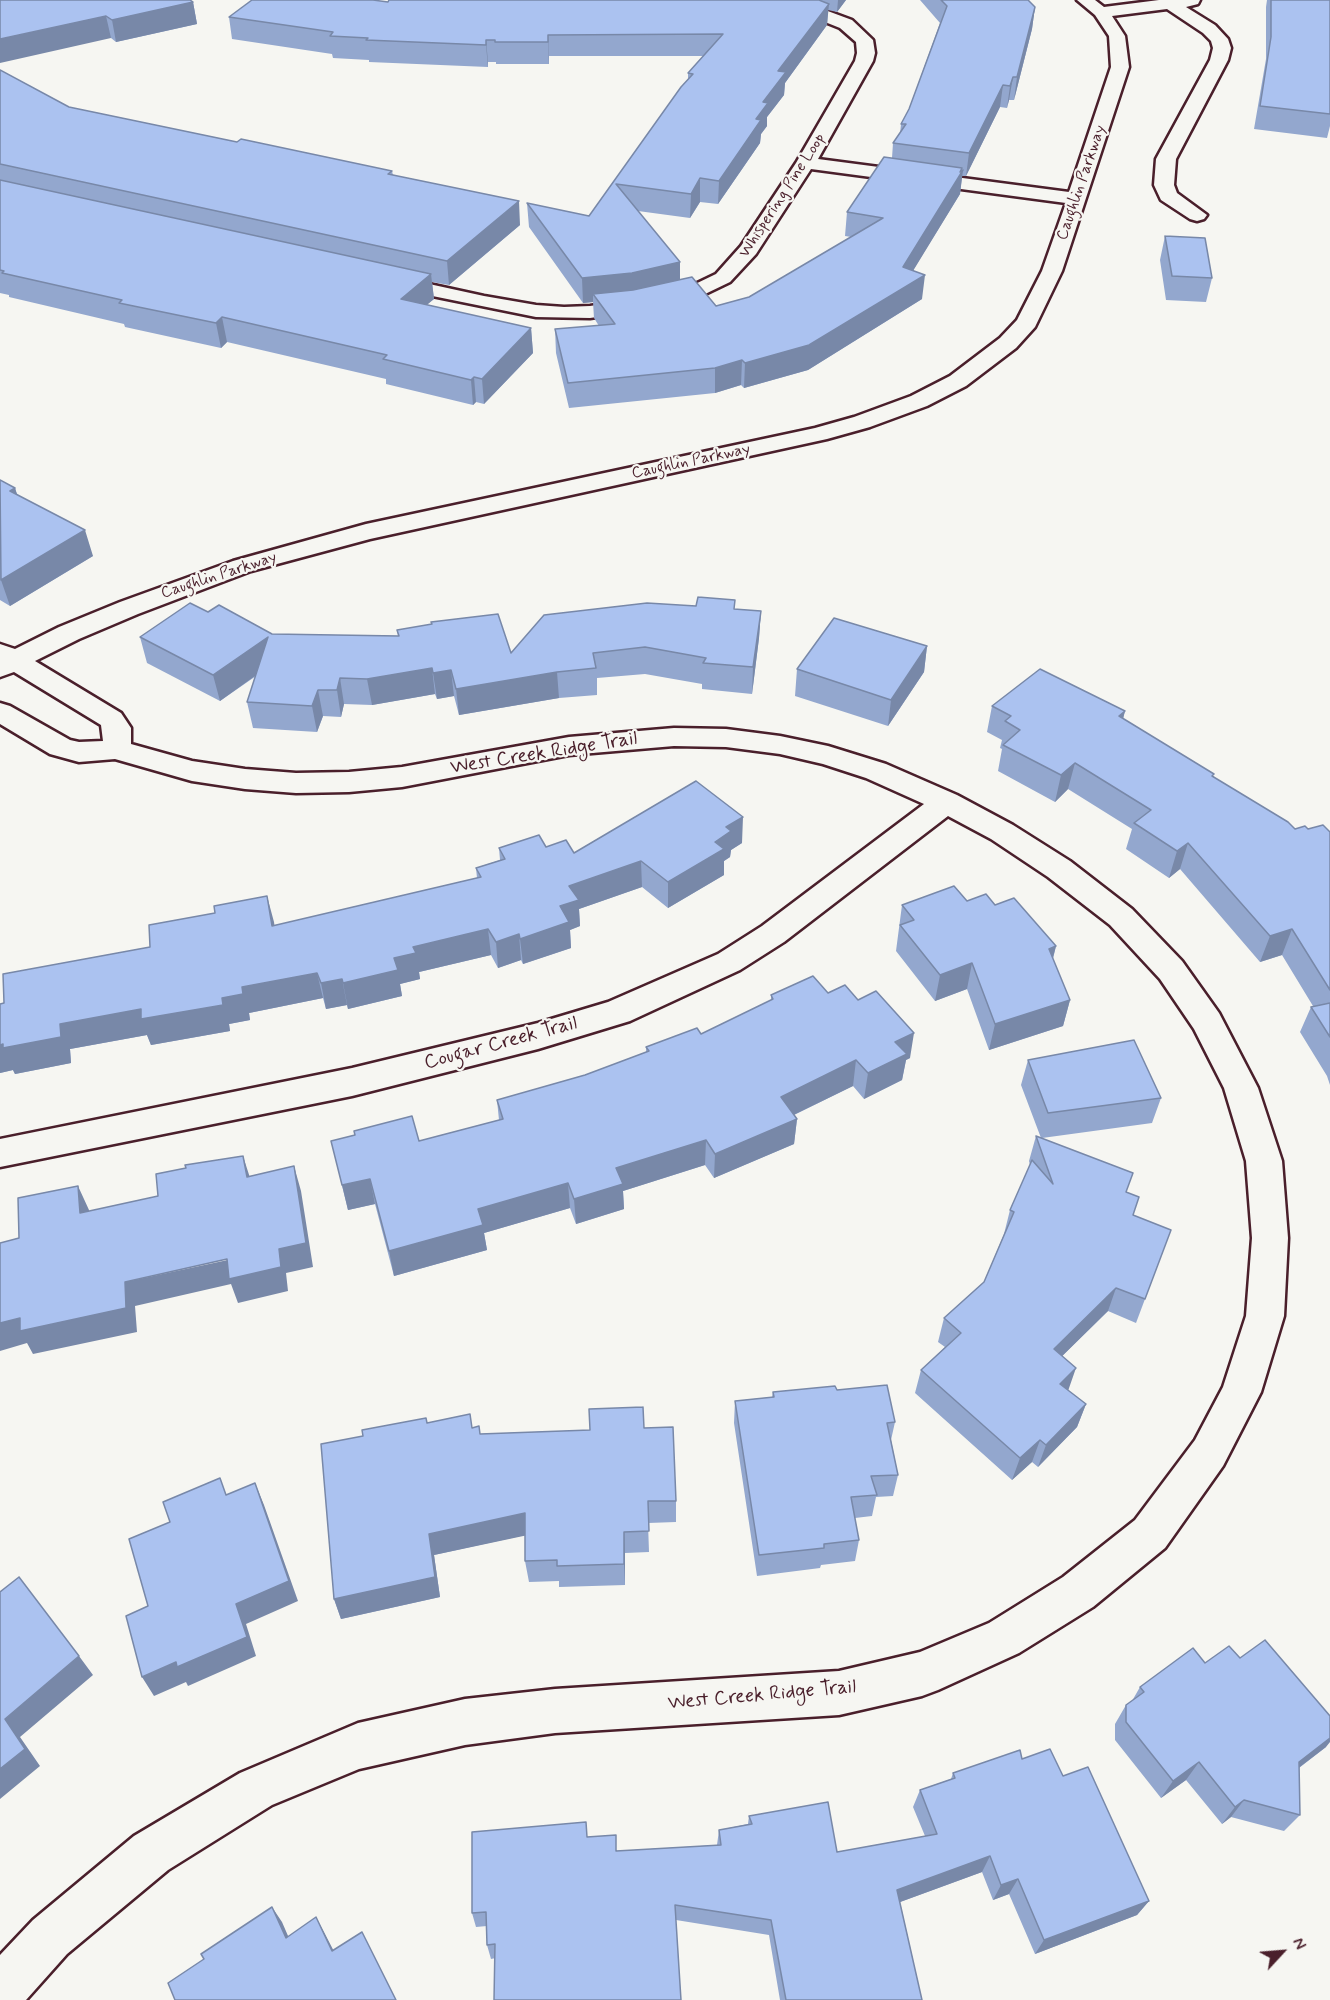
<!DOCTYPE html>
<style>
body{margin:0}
#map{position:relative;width:1330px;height:2000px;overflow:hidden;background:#f6f6f2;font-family:Mynerve,sans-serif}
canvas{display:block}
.north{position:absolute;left:1252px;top:1922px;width:60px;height:60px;-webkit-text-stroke:4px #f6f6f2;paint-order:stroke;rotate:64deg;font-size:16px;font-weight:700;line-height:24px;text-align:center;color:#4a1f2b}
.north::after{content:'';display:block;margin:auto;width:21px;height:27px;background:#4a1f2b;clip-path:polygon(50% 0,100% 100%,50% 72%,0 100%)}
</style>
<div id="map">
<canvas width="1330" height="2000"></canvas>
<div class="north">N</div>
</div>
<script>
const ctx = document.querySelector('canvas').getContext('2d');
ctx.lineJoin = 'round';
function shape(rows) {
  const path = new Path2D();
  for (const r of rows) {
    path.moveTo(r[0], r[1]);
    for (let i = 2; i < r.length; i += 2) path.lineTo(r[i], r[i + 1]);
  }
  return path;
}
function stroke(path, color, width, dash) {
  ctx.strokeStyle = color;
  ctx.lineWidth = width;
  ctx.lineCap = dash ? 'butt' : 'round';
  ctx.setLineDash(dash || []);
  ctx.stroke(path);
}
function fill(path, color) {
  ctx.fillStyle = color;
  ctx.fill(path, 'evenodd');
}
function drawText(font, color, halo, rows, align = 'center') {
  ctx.font = font + ' Mynerve,sans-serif';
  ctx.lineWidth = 4.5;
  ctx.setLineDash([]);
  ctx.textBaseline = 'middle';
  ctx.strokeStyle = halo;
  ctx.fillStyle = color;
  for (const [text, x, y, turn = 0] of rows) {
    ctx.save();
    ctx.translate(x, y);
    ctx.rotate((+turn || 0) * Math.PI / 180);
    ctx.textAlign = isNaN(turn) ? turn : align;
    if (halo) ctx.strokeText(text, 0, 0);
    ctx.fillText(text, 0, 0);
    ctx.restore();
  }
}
const minor = shape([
 [1077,0,1095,0,1104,7,1159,0,1200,0,1198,4,1186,7,1215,25,1228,39,1231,48,1228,60,1176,159,1174,185,1177,193,1207,215,1204,219,1197,221,1190,219,1161,200,1154,185,1156,159,1210,60,1213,48,1211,41,1203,33,1167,9,1112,16,1125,36,1129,67,1062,271,1035,327,1016,348,966,386,927,406,870,427,827,439,370,539,251,571,138,614,79,639,35,661,121,713,131,728,131,744,192,761,245,769,296,773,349,772,402,767,569,737,674,728,726,729,780,736,828,746,886,764,957,795,1013,825,1070,861,1132,909,1182,961,1219,1013,1258,1088,1282,1161,1288,1238,1284,1316,1261,1392,1223,1466,1165,1548,1093,1607,1019,1653,938,1690,922,1696,839,1715,555,1733,465,1745,359,1769,272,1805,168,1870,67,1954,26,2000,0,2000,0,1955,33,1920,134,1836,240,1773,358,1723,465,1699,555,1689,839,1671,920,1652,989,1623,1063,1577,1135,1520,1195,1440,1223,1387,1246,1316,1252,1238,1246,1161,1224,1088,1194,1029,1160,979,1110,925,1048,877,991,839,948,816,784,942,740,970,630,1021,538,1049,352,1096,0,1167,0,1139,352,1068,538,1023,608,1002,718,954,762,926,924,804,866,778,823,764,780,754,726,747,674,746,569,755,402,787,349,792,296,793,245,789,192,781,115,759,79,762,50,754,0,724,0,703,10,706,70,740,79,742,103,741,101,725,14,672,0,677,0,644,15,649,59,627,120,602,233,561,366,524,815,428,854,417,911,396,950,376,1000,338,1017,320,1042,271,1066,203,811,169,756,254,730,282,703,295,659,308,590,318,536,317,388,287,381,285,377,281,381,277,388,275,484,296,536,305,564,307,590,306,650,297,689,287,716,274,741,246,796,163,855,61,857,53,856,42,840,28,815,18,777,10,775,7,783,2,825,10,852,20,873,40,875,53,873,61,818,159,1069,192,1111,67,1109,36,1095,15,1077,0]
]);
const wall = shape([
 [0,0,193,2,197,24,116,42,111,38],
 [389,0,846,0,837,12,828,10,827,25,785,83,784,95,767,117,767,126,761,134,760,143,718,204,700,202,690,218,638,211,680,280,716,306,749,297,851,237,845,236,847,212,892,158,893,143,900,134,901,124,909,109,940,23,920,0,1028,0,1035,7,1032,29,1014,100,1009,100,1007,108,1000,107,966,176,962,176,960,194,913,270,922,299,808,370,744,388,741,385,715,393,569,408,556,353,555,329,599,326,594,318,593,302,583,303,529,227,527,203,589,216,688,79,688,73,703,56,549,56,549,64,496,64,496,62,488,62,488,67,369,62,369,60,333,58,332,54,232,39,229,17,388,2],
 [1267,0,1330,0,1330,126,1327,138,1254,129,1266,59,1266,7],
 [0,70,69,107,237,142,392,171,393,175,520,225,449,285,432,282,434,299,426,305,531,328,533,353,484,404,476,402,473,405,386,384,386,379,227,342,221,348,125,327,124,324,9,297,9,295,0,293],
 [1165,236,1212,278,1206,302,1166,300,1160,260],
 [0,480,15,488,17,494,93,556,10,606,0,600],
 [735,600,734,609,761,611,759,638,752,694,702,689,702,684,645,674,597,678,597,695,559,698,459,715,454,696,437,699,435,694,372,705,344,704,341,717,323,716,317,732,253,728,247,702,256,676,220,701,147,663,140,637,208,612,272,634,398,636,397,630,511,653,696,606],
 [927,646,924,672,888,726,795,696,797,669],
 [992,706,1125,711,1123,719,1295,829,1308,829,1330,832,1330,1085,1327,1076,1300,1032,1311,1007,1313,1006,1282,955,1260,962,1180,869,1169,878,1126,849,1132,829,1068,789,1055,802,998,771,1002,749,1000,748,1002,740,987,732],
 [742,843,731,850,730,857,724,861,724,875,668,908,642,887,579,909,580,926,570,930,571,948,523,964,521,960,498,968,491,955,419,972,420,979,400,984,402,996,348,1009,347,1005,326,1009,323,998,249,1013,250,1020,229,1024,230,1031,151,1045,147,1035,70,1049,71,1063,15,1074,13,1070,0,1073,0,1004,150,947,274,922,274,926,477,878,476,868,500,860,499,848,546,847,574,853],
 [967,901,995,905,1056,946,1053,959,1070,1000,1063,1026,989,1050,967,989,935,1001,896,951,902,905],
 [828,993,910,1058,906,1060,902,1080,864,1099,853,1086,794,1115,797,1119,794,1144,714,1178,705,1165,623,1191,624,1209,576,1224,570,1208,484,1233,487,1250,394,1276,375,1204,348,1210,331,1141,419,1141,499,1120,497,1100,585,1075,646,1052,646,1047,701,1034,771,1000,771,995],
 [1028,1060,1161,1098,1152,1123,1042,1138,1126,1192,1133,1215,1145,1299,1136,1323,1108,1311,1062,1356,1068,1391,1086,1404,1077,1427,1038,1467,1032,1462,1012,1480,915,1393,921,1370,945,1347,938,1342,944,1318,984,1282,1004,1234,1010,1210,1030,1165,1029,1161,1036,1136,1041,1138,1021,1085],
 [837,1390,895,1422,891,1440,898,1475,893,1496,876,1497,872,1516,855,1518,859,1540,855,1561,821,1565,820,1568,757,1576,734,1423,735,1401,772,1397,773,1392],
 [427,1423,472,1428,480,1434,644,1428,676,1501,676,1522,648,1523,649,1552,625,1553,625,1585,559,1587,559,1581,529,1582,525,1561,525,1535,434,1555,440,1597,341,1619,334,1599,363,1436],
 [1240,1658,1326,1747,1299,1768,1300,1815,1284,1831,1231,1817,1222,1824,1186,1780,1161,1798,1115,1740,1115,1724,1126,1705,1132,1701,1140,1687,1205,1663],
 [1022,1759,1063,1776,1149,1901,1137,1915,1035,1954,1009,1894,993,1900,982,1872,900,1902,922,2000,780,2000,769,1935,676,1920,491,1959,487,1945,487,1926,476,1927,472,1913,588,1837,617,1851,717,1845,719,1830,748,1824,749,1816,837,1852,925,1836,913,1807,920,1790,951,1779,953,1773]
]);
const shadedWall = shape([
 [838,0,846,0,837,12],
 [193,2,197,24,116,42,112,20],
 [829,4,827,25,785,83,784,95,767,117,767,126,761,134,760,143,718,204,719,181,756,119,763,102,778,71],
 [1035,7,1032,29,1014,100,1017,77],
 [106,16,111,38,0,63,0,39],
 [548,35,549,56,549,64,548,42],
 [486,40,488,62,488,67,486,45],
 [1013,77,1009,100,1007,108,1010,86],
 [1003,85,1000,107,966,176,969,153],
 [962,168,961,173,963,170,960,194,902,289,925,275,922,299,808,370,744,388,745,363,903,267],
 [700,178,700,202,690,218,691,194],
 [519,201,520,225,449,285,447,261],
 [680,262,680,286,593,294,593,302,583,303,582,278],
 [431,274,434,299,404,324,401,299],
 [222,317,227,342,221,348,216,323],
 [531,328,533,353,484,404,482,379],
 [742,360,741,385,715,393,715,368],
 [474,377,476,402,473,405,471,380],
 [15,488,23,514,10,491],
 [85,530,93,556,10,606,1,580],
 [761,611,759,638,752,694,753,667],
 [268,637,273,663,220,701,213,675],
 [927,646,924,672,888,726,891,700],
 [432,668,435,694,372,705,367,679],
 [451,670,454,696,437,699,433,673],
 [557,672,559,698,459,715,456,689],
 [340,678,344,704,341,717,337,690],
 [318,690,323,716,317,732,312,706],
 [1125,711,1118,737,1119,716],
 [1075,763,1068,789,1055,802,1061,775],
 [743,817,742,843,731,850,730,857,724,861,724,875,668,908,668,882,715,842,726,827],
 [1188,843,1180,869,1169,878,1177,851],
 [641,861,642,887,579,909,580,926,570,930,571,948,523,964,520,939,560,906,569,886],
 [267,896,274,922,278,952,272,926],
 [488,929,491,955,419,972,420,979,400,984,402,996,348,1009,343,983,394,958,413,947],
 [1292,929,1282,955,1260,962,1270,936],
 [519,934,521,960,498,968,496,942],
 [1056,946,1049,972,1049,949],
 [972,963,967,989,935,1001,940,975],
 [317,973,323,998,249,1013,250,1020,229,1024,230,1031,151,1045,147,1035,70,1049,71,1063,15,1074,13,1070,0,1073,0,1045,60,1024,141,1009,222,998,242,987],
 [342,979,347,1005,326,1009,321,983],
 [1070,1000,1063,1026,989,1050,995,1024],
 [914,1033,910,1058,906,1060,902,1080,864,1099,868,1073,895,1042],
 [856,1060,853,1086,779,1122,781,1097],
 [797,1119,794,1144,714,1178,715,1154],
 [706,1140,705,1165,623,1191,624,1209,576,1224,574,1199,616,1168],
 [243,1156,251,1181,247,1177],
 [294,1166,301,1191,313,1267,286,1273,288,1291,238,1303,231,1284,135,1306,137,1332,33,1354,27,1343,0,1351,0,1323,125,1282,279,1249],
 [370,1179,375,1204,348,1210,342,1185],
 [568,1183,570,1208,484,1233,487,1250,394,1276,389,1251,478,1209],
 [78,1186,89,1210,91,1237,80,1213],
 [1116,1288,1108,1311,1046,1372,1054,1349],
 [1076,1368,1068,1391,1060,1384],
 [1086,1404,1077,1427,1038,1467,1046,1445],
 [1040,1440,1032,1462,1012,1480,1020,1458],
 [255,1483,264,1505,298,1601,246,1624,256,1656,188,1686,186,1682,154,1696,142,1677,236,1604],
 [525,1513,528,1535,434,1555,440,1597,341,1619,334,1599,429,1534],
 [624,1532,625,1553,625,1585,624,1564],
 [79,1656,93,1675,20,1737,40,1766,0,1799,0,1769,5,1719],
 [1330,1738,1330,1742,1326,1747,1284,1779,1299,1762],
 [1199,1762,1186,1780,1161,1798,1173,1781],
 [1244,1800,1231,1817,1222,1824,1235,1807],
 [990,1856,982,1872,892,1905,897,1890],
 [1018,1879,1009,1894,993,1900,1001,1885],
 [1149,1901,1137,1915,1035,1954,1044,1940],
 [272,1907,282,1922,295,1952,286,1938],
 [316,1917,324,1932,341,1965,332,1951]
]);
const building = shape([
 [0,0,190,0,193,2,112,20,106,16,0,39,0,0],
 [252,0,373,0,388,2,389,0,819,0,829,4,778,71,786,72,763,102,768,103,756,119,761,120,719,181,700,178,691,194,616,184,680,262,632,273,582,278,527,203,589,216,681,87,693,74,688,73,723,34,548,35,548,42,495,42,495,40,486,40,486,45,366,40,368,38,330,36,333,32,229,17,252,0],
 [941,0,1028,0,1035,7,1017,77,1013,77,1010,86,1003,85,969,153,893,143,906,124,901,124,909,109,947,6,941,0],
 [1271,0,1330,0,1330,114,1260,106,1271,37,1271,0],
 [0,70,69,107,237,142,241,139,392,171,388,174,519,201,447,261,0,164,0,70],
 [884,157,962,168,960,172,963,170,903,267,925,275,809,345,745,363,742,360,715,368,568,383,555,329,615,324,593,294,633,290,692,277,716,306,749,297,883,218,847,212,884,157],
 [0,180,431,274,401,299,531,328,482,379,474,377,471,380,383,359,387,355,222,317,216,323,119,303,122,300,2,273,4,271,0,270,0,180],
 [1165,236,1205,238,1212,278,1172,276,1165,236],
 [0,480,15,488,10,491,85,530,1,580,0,480],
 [698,597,735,600,734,609,761,611,753,667,703,663,706,658,645,647,593,653,596,668,557,672,456,689,451,670,433,673,432,668,367,679,340,678,337,690,318,690,312,706,247,702,268,637,213,675,140,637,190,603,208,612,219,605,272,634,399,636,397,630,432,624,431,622,498,614,511,653,544,615,647,603,696,606,698,597],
 [834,618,927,646,891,700,797,669,834,618],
 [1040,669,1125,711,1119,716,1214,774,1212,776,1288,822,1295,829,1305,826,1308,829,1323,825,1330,832,1330,990,1292,929,1270,936,1188,843,1177,851,1134,823,1151,810,1075,763,1061,775,1003,745,1020,730,1005,721,1011,716,992,706,1040,669],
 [696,781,743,817,726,827,731,831,715,842,724,849,668,882,641,861,569,886,579,900,560,906,569,922,520,939,519,934,496,942,488,929,413,947,416,953,394,958,398,970,343,983,342,979,321,983,317,973,242,987,243,994,222,998,223,1005,141,1019,141,1009,60,1024,61,1037,3,1048,3,1044,0,1045,0,1004,4,1003,3,974,150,947,149,925,215,913,214,906,267,896,272,926,481,877,476,868,505,859,499,848,539,835,546,847,566,840,574,853,696,781],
 [954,886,967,901,986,894,995,905,1014,898,1056,946,1049,949,1070,1000,995,1024,972,963,940,975,900,925,914,920,902,905,954,886],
 [813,976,828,993,845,985,858,1000,876,991,914,1033,895,1042,907,1054,868,1073,856,1060,781,1097,797,1119,715,1154,706,1140,616,1168,623,1184,574,1199,568,1183,478,1209,483,1225,389,1251,370,1179,342,1185,331,1141,355,1135,354,1131,412,1116,419,1141,503,1119,497,1100,585,1075,649,1051,646,1047,697,1028,701,1034,773,999,771,995,813,976],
 [1330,1003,1330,1037,1311,1007,1330,1003],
 [1134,1040,1161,1098,1048,1113,1028,1060,1134,1040],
 [1036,1136,1133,1173,1126,1192,1139,1197,1133,1215,1171,1230,1145,1299,1116,1288,1054,1349,1076,1368,1060,1384,1086,1404,1046,1445,1040,1440,1020,1458,921,1370,961,1333,944,1318,984,1282,1014,1212,1010,1210,1032,1160,1053,1184,1036,1136],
 [243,1156,247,1177,294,1166,306,1243,279,1249,281,1267,229,1279,227,1259,125,1282,126,1308,20,1331,20,1318,0,1323,0,1243,19,1238,18,1198,78,1186,80,1213,158,1196,156,1174,186,1168,185,1165,243,1156],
 [887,1385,895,1422,887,1423,898,1475,871,1476,877,1495,851,1497,859,1540,824,1544,824,1548,759,1555,735,1401,774,1397,773,1392,835,1386,837,1390,887,1385],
 [643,1407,644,1428,673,1427,676,1501,648,1501,649,1531,624,1532,624,1564,557,1566,557,1560,525,1561,525,1513,429,1534,435,1577,334,1599,321,1444,363,1436,362,1430,426,1418,427,1423,470,1414,472,1428,479,1426,480,1434,590,1430,589,1409,643,1407],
 [220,1478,226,1495,255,1483,289,1581,236,1604,247,1637,177,1667,176,1662,142,1677,126,1616,148,1606,129,1539,170,1522,163,1502,220,1478],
 [19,1577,79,1656,5,1719,25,1749,0,1769,0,1592,19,1577],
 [1265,1640,1330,1716,1330,1738,1299,1762,1300,1815,1244,1800,1235,1807,1199,1762,1173,1781,1126,1722,1126,1705,1144,1692,1140,1687,1193,1648,1205,1663,1229,1646,1240,1658,1265,1640],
 [1050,1749,1063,1776,1088,1767,1149,1901,1044,1940,1018,1879,1001,1885,990,1856,897,1890,922,2000,786,2000,771,1920,675,1905,681,2000,494,2000,495,1944,487,1945,486,1912,472,1913,472,1832,586,1822,587,1837,616,1835,616,1851,721,1845,719,1830,752,1824,749,1816,828,1802,837,1852,937,1834,920,1790,955,1778,953,1773,1020,1750,1022,1759,1050,1749],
 [272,1907,286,1938,316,1917,332,1951,362,1932,396,2000,175,2000,168,1983,204,1959,201,1954,272,1907]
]);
const farStreetnames = [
 ["Caughlin Parkway",1082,183,-71],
 ["Whispering Pine Loop",783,196,-57],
 ["Caughlin Parkway",691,462,-12],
 ["Caughlin Parkway",219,576,-18]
];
const streetNames = [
 ["West Creek Ridge Trail",544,754,-9],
 ["Cougar Creek Trail",501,1044,-15],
 ["West Creek Ridge Trail",762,1696,-5]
];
stroke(minor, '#4a1f2b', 5);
fill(minor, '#f6f6f2');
fill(wall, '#93a7ce');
fill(shadedWall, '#7888a8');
fill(building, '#abc2f0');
stroke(building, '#7888a8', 1.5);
drawText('16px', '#4a1f2b', '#f6f6f2', farStreetnames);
drawText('20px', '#4a1f2b', '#f6f6f2', streetNames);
</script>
